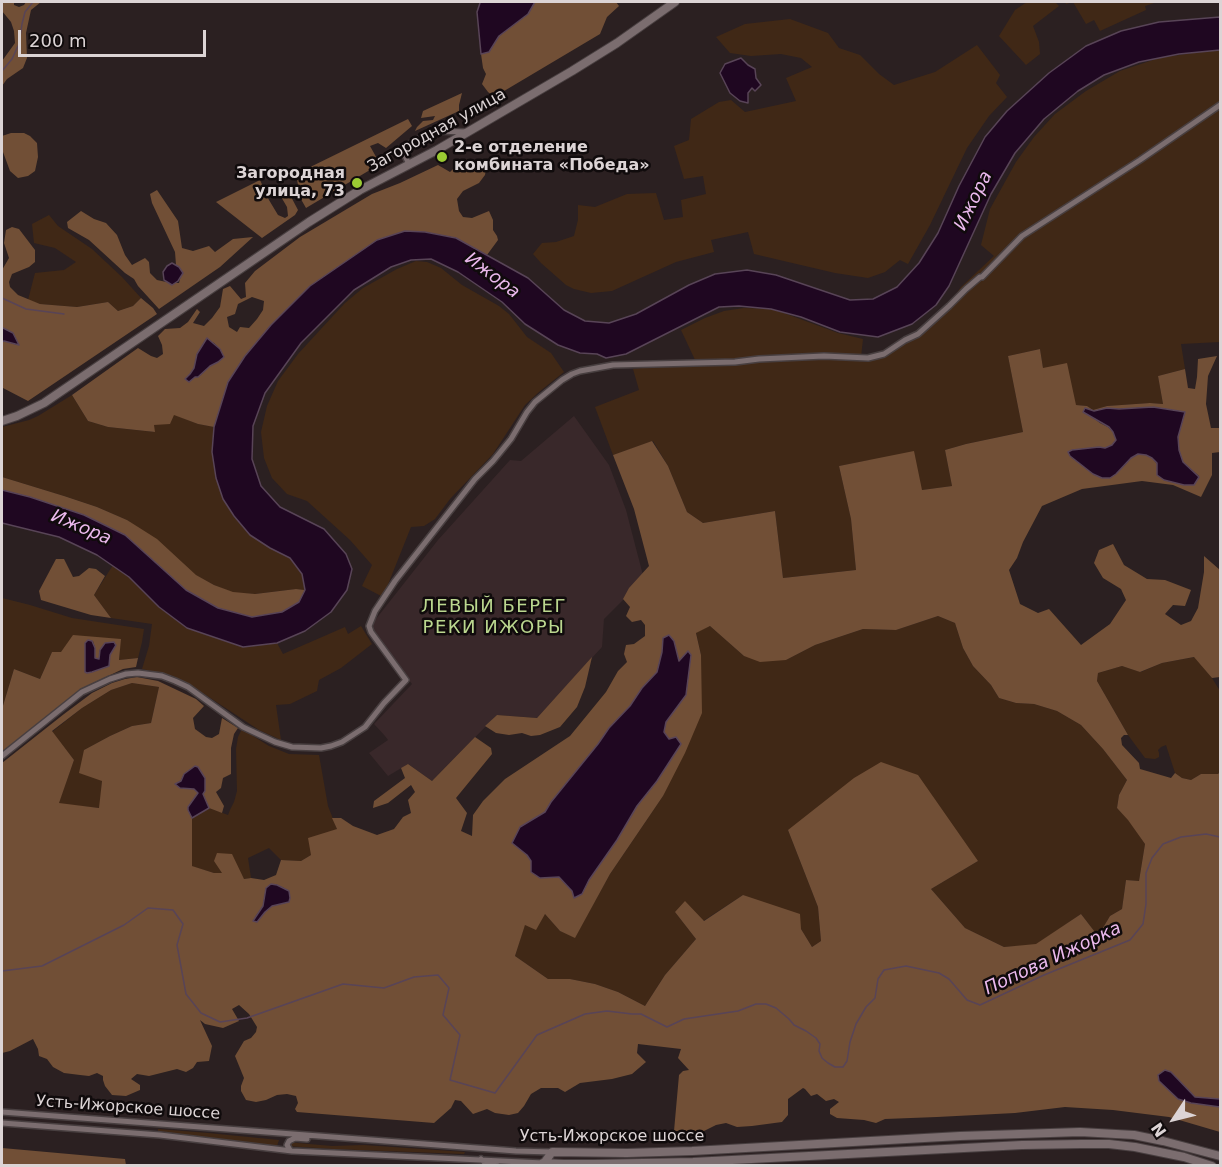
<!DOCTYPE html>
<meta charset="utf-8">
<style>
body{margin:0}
#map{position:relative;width:1222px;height:1167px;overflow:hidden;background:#2b2021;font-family:"DejaVu Sans",sans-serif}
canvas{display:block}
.frame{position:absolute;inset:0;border:3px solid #dcd4d5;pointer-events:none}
.north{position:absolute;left:1144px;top:1089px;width:60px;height:60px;-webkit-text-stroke:4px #100b0c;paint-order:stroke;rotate:235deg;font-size:16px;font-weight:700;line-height:24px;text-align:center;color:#dcd4d5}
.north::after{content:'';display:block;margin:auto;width:21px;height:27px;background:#dcd4d5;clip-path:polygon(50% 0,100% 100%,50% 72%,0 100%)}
.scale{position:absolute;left:18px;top:30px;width:188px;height:27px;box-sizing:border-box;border:3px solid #dcd4d5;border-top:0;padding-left:8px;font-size:18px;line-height:21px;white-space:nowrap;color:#dcd4d5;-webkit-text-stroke:4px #100b0c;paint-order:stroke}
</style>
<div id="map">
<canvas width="1222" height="1167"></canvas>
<div class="frame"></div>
<div class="north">N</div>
<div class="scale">200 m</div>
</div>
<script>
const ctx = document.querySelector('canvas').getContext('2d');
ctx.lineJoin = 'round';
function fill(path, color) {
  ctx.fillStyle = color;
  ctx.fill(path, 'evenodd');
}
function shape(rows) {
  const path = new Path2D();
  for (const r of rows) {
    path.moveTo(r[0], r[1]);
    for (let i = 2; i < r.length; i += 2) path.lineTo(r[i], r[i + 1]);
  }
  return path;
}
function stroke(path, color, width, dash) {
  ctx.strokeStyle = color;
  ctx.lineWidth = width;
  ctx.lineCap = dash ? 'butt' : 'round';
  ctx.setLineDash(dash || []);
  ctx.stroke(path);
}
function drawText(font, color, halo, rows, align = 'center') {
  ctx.font = font + ' "DejaVu Sans",sans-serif';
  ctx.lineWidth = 5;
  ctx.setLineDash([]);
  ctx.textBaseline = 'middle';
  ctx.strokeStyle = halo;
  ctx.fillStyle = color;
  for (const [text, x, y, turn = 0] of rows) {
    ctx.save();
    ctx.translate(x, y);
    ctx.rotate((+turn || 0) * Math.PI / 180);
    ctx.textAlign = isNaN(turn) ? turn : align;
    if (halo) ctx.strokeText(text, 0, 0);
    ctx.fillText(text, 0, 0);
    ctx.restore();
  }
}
const built = shape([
 [574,416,609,465,626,510,644,579,604,619,602,647,537,718,497,715,432,781,408,764,388,776,369,753,388,740,385,736,374,724,412,684,372,632,372,624,438,540,510,460,521,461]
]);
const green = shape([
 [1027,2,1055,2,1059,6,1033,26,1039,42,1040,54,1026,65,999,36,1015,10],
 [1065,2,1157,2,1145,6,1146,10,1100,31,1094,20,1086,24,1073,2,1066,4],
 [790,19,828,33,839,48,860,55,879,74,894,85,935,72,977,45,1000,75,996,83,1007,97,989,116,967,148,930,225,908,264,900,260,885,272,868,278,835,273,754,254,748,232,711,240,714,252,676,262,612,291,591,293,574,289,566,285,541,263,533,254,542,243,556,242,574,236,578,220,578,205,595,207,627,194,656,193,664,220,683,217,681,200,706,194,703,176,684,179,674,146,689,140,691,119,719,102,731,100,745,112,796,101,786,78,812,67,801,58,781,54,751,56,730,53,716,37,745,24],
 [1220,49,1220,342,1181,344,1185,369,1158,376,1163,404,1150,403,1107,406,1093,410,1087,406,1076,405,1043,368,1040,349,1008,356,1023,432,966,444,945,450,952,486,922,490,870,460,839,466,851,519,856,570,783,578,775,511,703,523,687,512,668,466,653,441,613,455,595,407,639,390,633,369,696,362,681,330,705,318,724,311,744,308,773,309,838,333,863,339,861,357,888,355,912,339,942,314,961,287,994,256,981,245,990,209,1016,162,1034,137,1055,114,1086,91,1120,71,1159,58],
 [49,215,58,226,92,249,122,277,141,298,133,306,118,311,108,302,77,307,40,304,28,300,35,273,64,270,76,262,55,248,34,243,32,224],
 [416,261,427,262,441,268,462,285,499,306,509,314,527,337,551,353,564,372,539,392,525,405,493,454,450,499,435,519,424,526,411,527,383,597,362,586,372,565,350,540,307,501,287,494,272,478,264,458,261,432,267,406,278,381,298,354,320,330,345,303,363,288,397,269],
 [72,395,88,421,108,427,154,432,154,425,173,414,198,424,214,427,212,452,223,499,234,517,250,535,270,548,290,558,302,574,305,590,296,589,255,594,233,593,214,585,195,575,176,557,127,520,97,507,64,496,2,477,2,427,29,420,38,416],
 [113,565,129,577,159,607,187,628,243,647,277,643,283,654,345,627,348,634,361,626,372,644,341,668,319,680,317,691,290,704,276,705,281,740,259,730,189,684,173,676,142,669,149,646,152,624,111,618,94,595],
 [2,598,30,605,72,618,144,629,142,642,138,658,119,660,120,639,61,652,52,652,40,679,14,669,2,709],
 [938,616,955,623,963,648,973,666,991,685,999,698,1016,703,1034,704,1057,711,1081,725,1103,749,1127,780,1119,795,1117,808,1128,819,1145,844,1139,881,1126,880,1122,909,1110,916,1098,936,1081,914,1036,945,1004,947,965,928,931,889,978,861,788,830,818,907,821,941,812,947,801,929,743,895,703,921,675,912,696,939,665,975,645,1006,618,992,595,984,570,979,548,979,515,956,525,924,545,914,560,931,575,937,610,874,663,796,701,655,696,632,710,626,744,656,786,660,815,645,863,629,896,630],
 [1195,657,1212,678,1220,691,1220,772,1218,774,1201,774,1191,780,1182,778,1175,773,1166,745,1161,747,1158,750,1159,753,1159,757,1155,759,1145,758,1128,735,1097,681,1098,673,1122,666,1141,672,1162,663],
 [132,683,159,687,151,723,132,726,110,736,84,750,102,781,100,808,58,804,74,760,52,732,82,708,111,690],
 [242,729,269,746,289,754,319,755,328,806,337,829,311,855,301,861,281,860,269,848,248,858,251,878,244,879,223,873,214,873,191,866,192,818,209,808,228,815,230,810,234,802,237,791,236,749,238,737],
 [158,1129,208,1133,279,1140,277,1146,158,1131],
 [286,1142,332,1146,364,1145,465,1152,464,1154,333,1149,287,1146,283,1144]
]);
const forest = shape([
 [2,2,14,2,14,5,19,7,24,5,26,2,41,2,31,10,26,33,27,58,23,68,7,79,2,86,2,61,15,43,14,31,11,22,2,11],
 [535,2,616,2,619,6,607,17,600,34,494,97,488,92,482,84,486,74,483,68,481,54,489,52,499,36,528,14],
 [462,93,459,105,459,111,415,131,417,127,423,121,433,120,435,116,421,118,423,111],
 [408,119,412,126,386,148,378,143,370,146,380,164,306,208,294,187,298,185,296,174],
 [11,133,24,133,30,136,37,143,38,157,35,171,28,176,18,178,10,171,3,152,2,151,2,136],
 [463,159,484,162,486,169,485,175,479,183,463,191,457,199,459,211,463,217,472,218,489,211,493,220,493,230,497,236,498,240,487,255,456,238,425,232,271,325,245,356,228,382,214,427,198,424,174,415,170,424,154,425,155,432,108,427,88,421,72,395,138,348,151,356,157,358,163,354,162,345,158,336,165,329,180,328,188,322,197,309,200,312,193,323,204,326,212,318,220,307,223,289,230,286,241,299,246,297,245,283,255,271,300,237,372,194,400,183,438,165,450,172],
 [252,297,264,301,263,310,257,319,249,328,240,327,237,332,229,327,227,317,235,314,238,304],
 [206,339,214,343,220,349,224,357,218,362,210,366,198,377,195,376,185,379,190,374,194,368,197,354],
 [260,180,269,200,278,215,285,218,288,216,287,207,280,195,288,191,298,210,295,215,262,238,216,202],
 [157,190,178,221,182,248,193,251,209,246,215,252,233,239,253,237,220,267,159,309,138,286,134,279,125,273,89,240,68,228,67,222,81,211,94,219,106,223,117,235,125,255,132,265,145,258,149,262,150,273,157,280,171,283,179,283,181,275,176,265,175,252,152,203,150,194],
 [12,227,19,229,35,250,35,262,29,267,12,274,9,282,10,287,18,295,40,304,77,307,108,302,118,311,133,306,141,298,153,308,157,314,28,401,3,388,2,389,2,342,4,341,18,345,4,329,2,329,2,270,9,258,4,243,6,230],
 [1040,349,1043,368,1067,363,1076,405,1087,406,1093,410,1107,406,1150,403,1163,404,1158,376,1185,369,1188,388,1195,389,1197,377,1198,359,1217,356,1208,376,1206,404,1211,428,1220,428,1220,452,1212,453,1212,475,1201,497,1173,485,1142,481,1082,489,1042,506,1023,542,1017,558,1009,570,1020,604,1038,613,1049,609,1081,645,1110,624,1126,600,1121,589,1103,578,1094,563,1099,550,1113,544,1124,565,1147,579,1165,580,1191,590,1185,606,1173,605,1165,614,1181,625,1191,621,1198,608,1204,572,1204,556,1220,570,1220,677,1212,678,1194,657,1162,663,1140,672,1122,666,1098,673,1097,681,1128,735,1124,735,1121,738,1122,745,1139,763,1140,769,1171,778,1175,773,1182,778,1191,780,1201,774,1218,774,1220,772,1220,918,1219,921,1220,925,1220,1132,1169,1117,1113,1110,1065,1107,1015,1113,937,1117,885,1119,876,1123,864,1120,837,1118,830,1114,830,1109,839,1102,834,1099,826,1101,817,1094,811,1096,805,1089,803,1088,788,1099,788,1115,782,1122,752,1126,737,1127,726,1123,716,1125,704,1131,674,1131,679,1075,683,1071,689,1070,678,1058,681,1049,638,1044,637,1053,646,1062,632,1074,612,1079,580,1083,565,1092,558,1088,541,1088,531,1094,524,1106,518,1113,509,1115,495,1113,487,1109,473,1114,461,1101,455,1100,451,1108,434,1123,297,1112,295,1109,298,1103,296,1096,287,1094,277,1095,266,1100,256,1102,246,1100,241,1091,241,1086,244,1078,235,1056,244,1041,251,1038,256,1032,257,1027,249,1014,239,1005,232,1009,239,1021,223,1028,205,1024,200,1020,212,1046,209,1061,197,1062,193,1068,186,1072,177,1069,149,1076,137,1074,131,1079,140,1085,140,1090,126,1096,112,1095,105,1086,103,1080,103,1076,97,1073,89,1076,80,1075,64,1073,53,1067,47,1059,39,1056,38,1049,33,1039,10,1051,2,1053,2,763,64,714,92,693,112,683,125,679,137,677,158,681,196,699,204,706,193,718,195,729,206,737,212,738,219,734,222,718,238,728,234,734,231,748,231,774,223,778,221,788,216,792,224,806,222,813,209,808,203,794,202,776,195,766,184,774,181,780,180,788,194,789,198,793,190,804,188,810,192,818,192,866,214,873,222,873,214,861,217,853,232,854,244,879,251,878,264,880,276,875,281,860,301,861,311,855,308,838,337,829,332,818,341,818,353,826,377,835,394,829,403,817,411,813,408,800,415,792,411,785,388,803,373,808,374,801,405,778,401,768,408,764,432,781,475,737,491,748,492,754,456,798,467,813,461,831,472,836,473,815,483,801,505,779,570,736,606,692,618,671,627,662,624,654,626,645,634,644,645,636,645,625,641,620,632,622,626,616,630,607,623,599,629,588,649,566,634,509,613,455,652,441,668,466,687,512,703,523,775,511,783,578,856,570,851,519,839,466,914,451,922,490,952,486,945,450,966,444,1023,432,1008,356],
 [1153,407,1185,412,1178,437,1179,450,1183,462,1199,476,1157,473,1157,464,1152,458,1146,455,1138,454,1131,458,1124,466,1093,474,1070,456,1099,447,1105,448,1113,445,1116,440,1113,432,1108,427,1100,423,1088,414,1085,408,1094,411,1107,408,1119,409],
 [938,616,955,623,963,648,973,666,991,685,999,698,1016,703,1034,704,1057,711,1081,725,1103,749,1127,780,1119,795,1117,808,1128,820,1145,844,1139,881,1126,880,1122,909,1110,916,1098,936,1081,914,1036,944,1004,947,965,928,931,889,978,861,918,775,881,762,854,778,788,830,818,907,821,941,812,947,801,929,800,914,743,895,704,921,685,901,675,912,696,939,665,975,645,1006,618,992,595,984,570,979,548,979,515,956,525,925,536,930,545,914,560,931,575,938,610,874,663,796,685,753,702,713,701,655,696,633,710,626,744,656,760,662,786,660,815,645,863,629,896,630],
 [669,635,674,641,679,662,674,709,666,722,664,732,669,739,657,781,637,806,589,880,582,894,572,891,559,877,540,878,531,872,531,861,527,855,520,827,545,812,551,802,598,744,609,728,630,706,642,688,657,672,662,652,663,638],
 [132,683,159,687,151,723,132,726,110,736,84,750,79,773,102,781,99,808,59,803,74,760,52,731,82,708,111,690],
 [271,884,277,885,284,888,279,904,272,906,255,917,263,906,266,888],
 [2,477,64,496,97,507,127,520,157,539,196,575,214,585,233,592,255,594,296,589,305,590,299,602,282,613,252,617,218,608,186,590,125,535,84,515,30,497,2,490],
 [56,559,64,559,73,577,79,576,89,568,96,569,105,576,94,595,111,618,91,615,41,600,39,591],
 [73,635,121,639,119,660,138,658,136,667,123,669,89,685,2,753,2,709,14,669,40,679,52,652,61,652],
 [88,640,93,641,95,648,95,658,99,659,100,650,110,655,109,666,92,672,85,672,85,644],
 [592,657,585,687,577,707,560,727,540,735,531,736,522,733,509,735,496,733,485,726,497,715,537,718],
 [2,1148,125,1159,126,1165,2,1165]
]);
const water = shape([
 [479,2,535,2,528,14,499,36,489,52,481,54,477,12,480,3,479,2],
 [1220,17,1220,50,1179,54,1139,62,1104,75,1078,91,1044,119,1015,153,991,194,949,286,936,305,912,324,878,337,840,332,801,317,771,309,739,306,719,307,626,354,606,358,597,354,580,353,558,345,525,324,502,302,458,272,431,259,411,260,391,267,354,290,301,343,265,393,253,426,252,459,261,486,280,507,324,529,346,554,352,569,347,590,331,612,305,631,277,643,243,647,187,628,159,607,129,577,97,555,59,537,2,523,2,490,30,497,84,515,125,535,186,590,218,608,252,617,282,612,299,602,305,590,302,574,290,558,270,548,250,535,234,516,223,499,216,478,212,452,214,427,228,382,245,356,271,325,310,286,377,240,405,231,425,232,456,238,528,278,564,310,585,321,609,323,636,314,689,285,715,274,747,270,776,275,850,300,873,299,897,287,919,263,938,233,959,186,985,137,1007,111,1049,73,1086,46,1121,31,1159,22,1220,17],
 [741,58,748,65,755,69,756,78,761,85,755,91,752,88,748,93,748,103,740,101,730,93,720,73,725,64,741,58],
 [172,263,179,267,183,273,178,281,172,285,164,280,163,272,167,266,172,263],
 [3,328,13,333,19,345,4,341,2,342,2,329,3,328],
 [207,338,220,349,224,357,218,362,210,366,198,377,195,377,189,382,185,379,190,374,194,368,197,354,207,338],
 [1153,407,1185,412,1178,437,1179,450,1183,462,1199,477,1194,485,1184,485,1164,480,1157,475,1157,463,1152,458,1146,455,1138,454,1131,458,1116,474,1110,478,1102,478,1093,474,1070,456,1068,452,1072,450,1099,447,1105,448,1112,445,1116,440,1113,432,1109,427,1083,412,1085,408,1094,411,1107,408,1119,409,1153,407],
 [669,635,674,641,679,661,688,651,691,655,686,695,666,722,664,732,669,739,676,737,681,744,657,781,637,806,617,840,589,880,582,894,574,898,572,891,559,877,540,878,531,872,531,861,527,855,512,843,520,827,545,812,551,802,598,744,609,728,630,706,642,688,657,672,662,652,663,638,669,635],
 [88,640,92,641,95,648,95,658,99,659,100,650,105,643,114,642,115,644,116,645,110,655,109,666,92,672,87,673,85,672,85,643,88,640],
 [195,766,198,767,205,778,205,791,203,794,209,808,192,818,188,810,188,807,198,793,194,789,180,788,175,784,181,781,184,774,195,766],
 [271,884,277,885,289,891,290,898,289,902,272,906,265,912,257,922,253,921,263,906,266,888,271,884],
 [1165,1070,1171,1072,1195,1097,1220,1099,1220,1107,1191,1103,1178,1099,1159,1081,1158,1075,1165,1070]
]);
const stream = shape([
 [2,71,12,59,19,44,22,24,25,12,33,2],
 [2,298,26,309,64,314],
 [2,971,42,966,124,925,148,908,173,910,183,924,177,945,186,994,201,1013,220,1022,247,1018,343,984,384,988,414,977,438,975,449,988,443,1015,460,1035,450,1080,495,1093,537,1035,585,1014,607,1011,632,1014,641,1014,667,1027,684,1019,738,1011,756,1004,766,1004,776,1008,789,1019,794,1025,806,1031,816,1038,820,1044,819,1051,822,1058,828,1063,835,1067,843,1067,847,1061,850,1042,856,1024,866,1007,875,998,878,979,884,970,906,966,939,973,949,979,967,1000,980,1005,1044,975,1130,940,1143,924,1146,904,1146,873,1152,858,1163,844,1181,837,1206,834,1220,837]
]);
const street = shape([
 [409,164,401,148,435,131,466,132],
 [2,756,82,692,110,679,126,674,138,673,162,676,175,681,188,687,243,727,275,742,292,747,321,748,331,746,342,742,365,727,384,703,406,680,371,632,369,626,375,611,395,581,475,479,493,461,511,439,527,412,535,402,562,380,572,374,580,371,613,365,735,362,759,359,824,356,868,358,884,354,905,340,918,334,949,306,966,289,980,277,982,277,1022,236,1140,160,1220,105],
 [2,1112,372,1140,516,1151,552,1152],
 [2,1123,160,1135,292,1151,543,1163],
 [290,1150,287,1145,289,1141,295,1138,307,1139],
 [481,1159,487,1165,498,1166]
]);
const secondary = shape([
 [2,421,17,416,44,403,309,222,360,190,437,150,572,71,617,43,675,2],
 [543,1163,564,1164,593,1164,693,1162,1022,1145,1081,1144,1109,1144,1135,1147,1184,1157,1212,1166],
 [542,1166,552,1152,627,1153,692,1151,960,1136,1080,1132,1134,1135,1163,1141,1220,1156]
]);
const markers = [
 [442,157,6,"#9bcb33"],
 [357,183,6,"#9bcb33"]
];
const streetNames = [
 ["Загородная улица",437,131,-29],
 ["Усть-Ижорское шоссе",128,1108,4],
 ["Усть-Ижорское шоссе",612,1137]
];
const poiNames = [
 ["2-е отделение",454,148],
 ["комбината «Победа»",454,166],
 ["Загородная",345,174,"right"],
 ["улица, 73",345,192,"right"]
];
const waterNames = [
 ["Ижора",974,201,-64],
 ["Ижора",492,276,37],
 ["Ижора",81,528,23],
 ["Попова Ижорка",1053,959,-25]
];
const neighbourhoodNames = [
 ["ЛЕВЫЙ БЕРЕГ",494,607],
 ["РЕКИ ИЖОРЫ",494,628]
];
fill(built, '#39282a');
fill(green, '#402816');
fill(forest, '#714f36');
fill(water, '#1f0721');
stroke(water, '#584457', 1.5);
stroke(stream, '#584457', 1.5);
stroke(street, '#483f40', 8);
stroke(secondary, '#483f40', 10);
stroke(street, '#7b6d6f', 5);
stroke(secondary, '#7b6d6f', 8);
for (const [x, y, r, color] of markers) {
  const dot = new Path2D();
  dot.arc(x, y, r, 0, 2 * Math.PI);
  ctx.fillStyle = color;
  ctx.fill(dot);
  stroke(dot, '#100b0c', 2);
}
drawText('16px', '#dcd4d5', '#100b0c', streetNames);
drawText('bold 16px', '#dcd4d5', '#100b0c', poiNames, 'left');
drawText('italic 18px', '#ebb9ed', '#100b0c', waterNames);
ctx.letterSpacing = '1.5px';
drawText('18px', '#bbd78f', '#100b0c', neighbourhoodNames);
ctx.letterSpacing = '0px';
</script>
